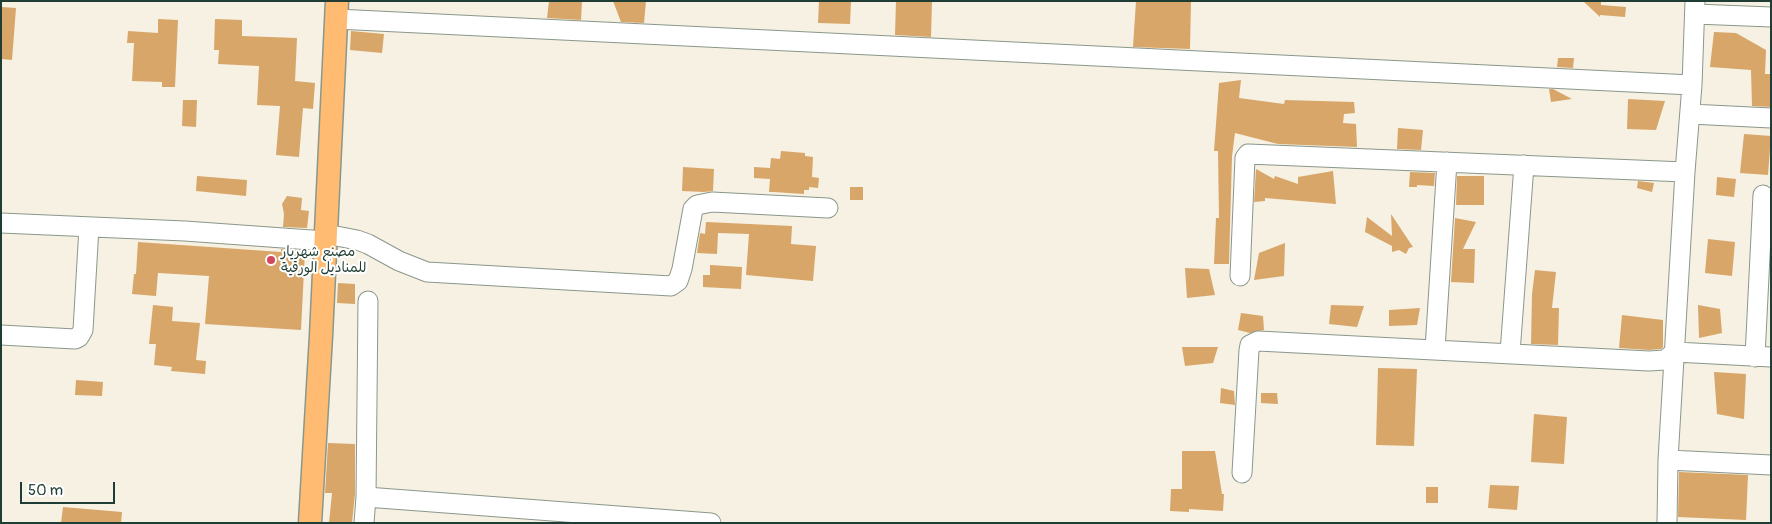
<!DOCTYPE html>
<meta charset="utf-8">
<style>
body{margin:0}
#map{position:relative;width:1772px;height:524px;overflow:hidden;background:#f6f1e2;font-family:Pangolin,sans-serif}
canvas{display:block}
.frame{position:absolute;inset:0;border:2px solid #1f3d34;pointer-events:none}
.scale{position:absolute;left:20px;top:482px;width:95px;height:22px;box-sizing:border-box;border:2px solid #1f3d34;border-top:0;padding-left:6px;font-size:15px;line-height:18px;white-space:nowrap;color:#1f3d34;-webkit-text-stroke:4px #fff;paint-order:stroke}
</style>
<div id="map">
<canvas width="1772" height="524"></canvas>
<div class="frame"></div>
<div class="scale">50 m</div>
</div>
<script>
const ctx = document.querySelector('canvas').getContext('2d');
ctx.lineJoin = 'round';
function fill(path, color) {
  ctx.fillStyle = color;
  ctx.fill(path, 'evenodd');
}
function shape(rows) {
  const path = new Path2D();
  for (const r of rows) {
    path.moveTo(r[0], r[1]);
    for (let i = 2; i < r.length; i += 2) path.lineTo(r[i], r[i + 1]);
  }
  return path;
}
function stroke(path, color, width, dash) {
  ctx.strokeStyle = color;
  ctx.lineWidth = width;
  ctx.lineCap = dash ? 'butt' : 'round';
  ctx.setLineDash(dash || []);
  ctx.stroke(path);
}
function drawText(font, color, halo, rows, align = 'center') {
  ctx.font = font + ' Pangolin,"Playpen Sans Arabic",sans-serif';
  ctx.lineWidth = 4;
  ctx.setLineDash([]);
  ctx.textBaseline = 'middle';
  ctx.strokeStyle = halo;
  ctx.fillStyle = color;
  for (const [text, x, y, turn = 0] of rows) {
    ctx.save();
    ctx.translate(x, y);
    ctx.rotate((+turn || 0) * Math.PI / 180);
    ctx.textAlign = isNaN(turn) ? turn : align;
    if (halo) ctx.strokeText(text, 0, 0);
    ctx.fillText(text, 0, 0);
    ctx.restore();
  }
}
const building = shape([
 [549,1,582,1,581,20,547,18],
 [613,1,646,1,644,23,621,22],
 [819,1,851,1,850,24,818,23],
 [896,1,932,1,931,37,895,35],
 [1136,1,1191,1,1190,49,1133,47],
 [1583,1,1601,1,1601,5,1626,7,1625,17,1600,15,1600,17],
 [2,7,16,8,12,60,1,59],
 [158,19,178,20,175,87,162,87,162,82,132,81,134,43,127,43,128,31,158,33],
 [215,19,242,20,242,36,297,38,295,81,315,83,313,109,303,108,299,157,276,155,280,106,257,105,259,66,218,64,219,50,214,50],
 [351,31,384,34,382,53,350,50],
 [1714,32,1736,33,1766,50,1765,74,1771,74,1771,107,1752,106,1751,70,1710,67],
 [1558,58,1574,58,1573,68,1557,67],
 [1241,80,1239,98,1284,104,1285,100,1354,102,1355,113,1344,114,1343,123,1356,124,1357,147,1278,144,1235,133,1232,156,1229,264,1214,264,1216,218,1219,218,1218,151,1214,151,1219,83],
 [1549,89,1553,89,1572,99,1551,102],
 [1628,99,1665,101,1656,130,1627,129],
 [183,100,197,100,196,127,182,126],
 [1398,128,1423,130,1421,150,1397,149],
 [1744,134,1771,136,1768,175,1740,173],
 [781,151,805,153,805,156,813,157,812,177,819,178,818,188,809,187,809,190,804,190,804,194,774,192,769,192,770,179,754,178,754,167,770,168,771,158,780,159],
 [683,167,714,169,713,191,704,192,682,191],
 [1256,169,1274,179,1275,176,1298,184,1298,177,1333,171,1336,204,1265,198,1265,201,1254,202],
 [1410,172,1435,173,1434,186,1417,185,1417,187,1409,187],
 [197,176,247,180,246,196,196,191],
 [1457,176,1484,176,1484,205,1456,205],
 [1717,177,1736,179,1734,197,1716,195],
 [1638,181,1654,183,1652,192,1637,188],
 [850,187,863,187,863,200,850,200],
 [287,196,302,198,301,210,309,211,307,228,283,227,284,214,282,204],
 [1391,214,1413,247,1409,248,1406,254,1399,250,1392,252,1392,246,1365,232,1367,217,1392,236],
 [1455,218,1476,222,1463,249,1475,249,1474,283,1451,282],
 [706,222,792,226,791,244,816,246,813,281,746,275,749,234,718,233,717,254,697,253,700,233,705,234],
 [1708,239,1735,242,1732,276,1705,273],
 [138,242,281,252,281,249,305,251,301,330,205,324,209,276,158,273,156,296,132,294,134,274,136,274],
 [1285,243,1284,276,1254,280,1259,253],
 [710,265,742,267,741,289,703,287,703,275,710,275],
 [1185,268,1209,269,1215,295,1187,298],
 [1535,270,1556,272,1552,308,1559,308,1558,345,1531,344,1532,294],
 [338,283,355,284,355,304,337,303],
 [153,305,173,307,172,321,200,323,196,360,206,361,205,374,171,371,172,367,154,365,156,344,149,344],
 [1331,305,1364,306,1357,327,1329,324],
 [1698,305,1720,309,1722,333,1699,338],
 [1420,308,1417,325,1389,326,1389,310],
 [1241,313,1263,316,1264,330,1250,333,1238,330],
 [1622,315,1663,320,1663,347,1661,349,1649,350,1619,348],
 [1182,347,1218,347,1213,363,1185,366],
 [1378,368,1417,369,1414,446,1376,445],
 [1714,372,1746,374,1744,419,1717,414],
 [76,380,103,382,102,396,75,395],
 [1221,388,1234,391,1235,405,1220,403],
 [1261,393,1277,393,1278,404,1261,403],
 [1534,414,1567,417,1564,464,1531,462],
 [328,443,355,444,355,494,352,523,329,523,332,493,325,493],
 [1182,451,1215,451,1222,494,1224,494,1223,511,1189,509,1189,512,1170,511,1171,489,1182,489],
 [1679,472,1748,475,1746,520,1678,517],
 [1490,485,1519,486,1517,510,1488,508],
 [1426,487,1438,487,1438,503,1426,503],
 [63,507,122,512,121,523,61,523]
]);
const minor = shape([
 [1695,14,1771,17],
 [336,19,1692,85],
 [1690,114,1771,118],
 [1,223,185,231,325,241],
 [326,234,357,240,368,244,399,261,427,272,671,286,678,281,682,269,693,209,697,205,712,202,828,208],
 [1240,276,1245,158,1248,154,1685,172],
 [1,335,75,339,79,337,83,330,89,227],
 [1435,349,1447,162],
 [1510,353,1524,165],
 [1755,357,1763,195],
 [1668,460,1771,465],
 [1242,473,1249,350,1250,345,1258,341,1649,361,1665,360,1675,352,1771,357],
 [366,497,711,523],
 [364,523,366,497,368,301],
 [1667,523,1668,460,1685,172,1692,85,1695,1]
]);
const major = shape([
 [310,523,321,336,337,1]
]);
const markers = [
 [271,260,5,"#d1495b"]
];
const poiNames = [
 ["مصنع شهريار",281,252],
 ["للمناديل الورقية",281,268]
];
fill(building, '#d8a669');
stroke(minor, '#8a978b', 21);
stroke(major, '#8a978b', 25);
stroke(minor, '#fff', 19);
stroke(major, '#ffbb71', 22);
for (const [x, y, r, color] of markers) {
  const dot = new Path2D();
  dot.arc(x, y, r, 0, 2 * Math.PI);
  ctx.fillStyle = color;
  ctx.fill(dot);
  stroke(dot, '#fff', 2);
}
drawText('14px', '#1f3d34', '#fff', poiNames, 'left');
</script>
